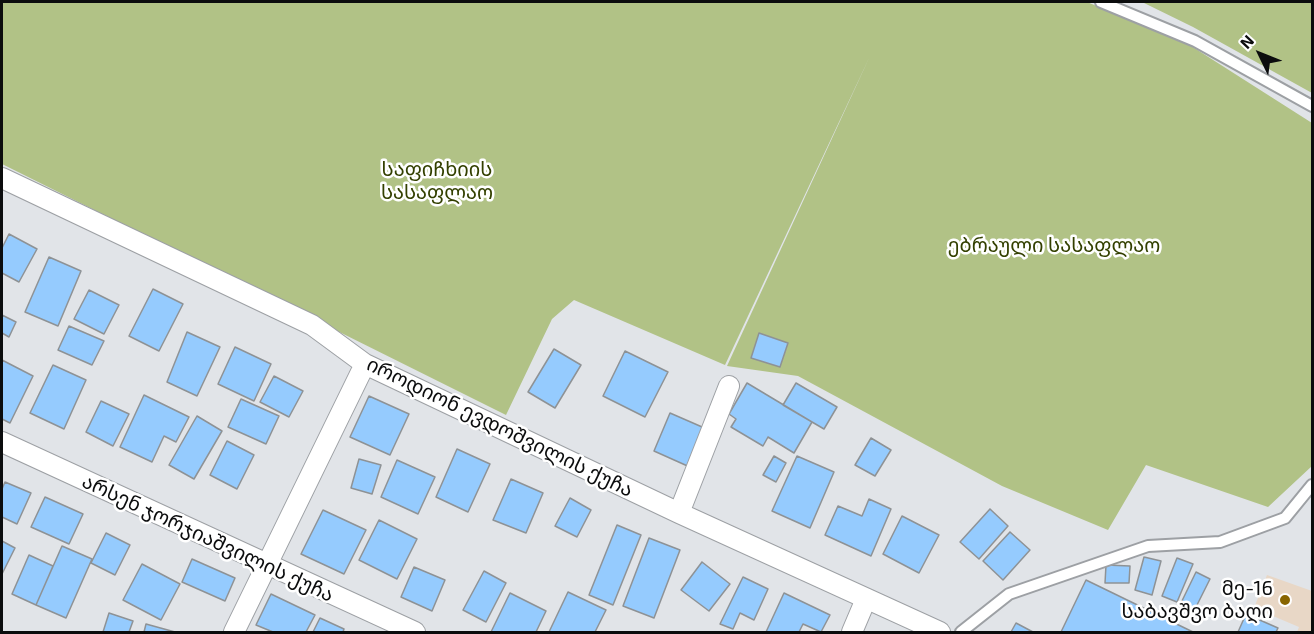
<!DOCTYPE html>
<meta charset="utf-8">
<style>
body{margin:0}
#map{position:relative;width:1314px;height:634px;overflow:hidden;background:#e1e4e8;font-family:"Exo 2",sans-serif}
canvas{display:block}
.frame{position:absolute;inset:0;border:3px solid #0b0c0d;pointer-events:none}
.north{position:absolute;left:1230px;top:24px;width:60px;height:60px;-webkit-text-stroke:4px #fff;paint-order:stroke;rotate:313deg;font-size:16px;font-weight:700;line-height:24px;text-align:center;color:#0b0c0d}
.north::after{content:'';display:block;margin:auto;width:21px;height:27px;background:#0b0c0d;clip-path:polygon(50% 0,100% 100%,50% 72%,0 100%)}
</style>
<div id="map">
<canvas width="1314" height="634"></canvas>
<div class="frame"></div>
<div class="north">N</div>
</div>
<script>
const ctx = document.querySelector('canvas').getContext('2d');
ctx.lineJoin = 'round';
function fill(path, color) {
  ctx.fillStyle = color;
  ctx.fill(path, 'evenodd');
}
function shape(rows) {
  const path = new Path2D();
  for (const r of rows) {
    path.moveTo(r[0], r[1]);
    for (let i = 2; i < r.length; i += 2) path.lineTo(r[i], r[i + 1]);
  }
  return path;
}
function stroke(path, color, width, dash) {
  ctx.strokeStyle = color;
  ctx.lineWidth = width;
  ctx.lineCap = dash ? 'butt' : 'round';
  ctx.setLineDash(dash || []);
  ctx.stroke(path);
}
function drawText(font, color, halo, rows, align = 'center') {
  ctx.font = font + ' "Exo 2","Noto Sans Georgian",sans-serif';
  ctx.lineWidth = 5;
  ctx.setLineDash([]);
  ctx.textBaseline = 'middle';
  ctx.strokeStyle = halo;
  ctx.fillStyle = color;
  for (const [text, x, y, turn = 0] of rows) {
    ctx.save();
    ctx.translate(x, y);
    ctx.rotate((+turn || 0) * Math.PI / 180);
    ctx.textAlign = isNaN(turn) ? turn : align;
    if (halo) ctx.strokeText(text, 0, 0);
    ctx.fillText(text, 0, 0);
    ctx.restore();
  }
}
const education = shape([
 [1267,575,1312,591,1312,632,1297,632,1299,627,1254,608]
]);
const green = shape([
 [2,2,1087,2,1188,44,1312,123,1312,466,1268,507,1146,465,1108,530,1002,486,798,376,727,366,870,56,725,365,574,300,552,319,506,415,2,164],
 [1142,2,1312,2,1312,93,1193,27]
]);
const building = shape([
 [9,234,37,249,19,282,2,273,2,248,9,234],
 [49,257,81,271,58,326,25,312,49,257],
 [153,289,183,304,159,351,129,336,153,289],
 [89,290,119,305,104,334,74,319,89,290],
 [2,315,16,322,9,337,2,333,2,315],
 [69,326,104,341,92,365,58,350,69,326],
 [187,332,220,347,197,396,167,382,187,332],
 [759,333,788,343,780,367,751,358,759,333],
 [235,347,271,364,254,401,218,384,235,347],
 [554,349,581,365,555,408,528,392,554,349],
 [625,351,668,372,645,417,603,396,625,351],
 [2,360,33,376,10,423,2,419,2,360],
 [53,365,86,380,64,429,30,413,53,365],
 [274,376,303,391,289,417,260,402,274,376],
 [747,383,812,422,794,453,768,437,763,446,731,427,736,419,729,414,747,383],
 [796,383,837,407,824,429,783,405,796,383],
 [144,395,189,417,176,442,164,436,152,462,120,447,144,395],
 [369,396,409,414,390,455,350,437,369,396],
 [241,399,279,416,266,444,228,427,241,399],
 [101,401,129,414,113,446,86,432,101,401],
 [670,413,709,430,692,468,654,451,670,413],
 [197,416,222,431,194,479,169,465,197,416],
 [871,438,891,450,875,476,855,465,871,438],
 [227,441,254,455,237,489,210,475,227,441],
 [457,449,490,464,468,512,436,497,457,449],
 [774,456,786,463,776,482,763,475,774,456],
 [797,456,834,472,810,528,772,511,797,456],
 [359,459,381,465,372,494,351,488,359,459],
 [397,460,435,477,418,514,381,497,397,460],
 [511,479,543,493,526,533,493,520,511,479],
 [5,482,31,493,17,524,2,517,2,489,5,482],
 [45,497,83,514,69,544,31,527,45,497],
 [570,498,591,510,577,537,555,526,570,498],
 [869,499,891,509,871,556,825,535,838,506,862,516,869,499],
 [990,509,1008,526,979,559,960,542,990,509],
 [323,510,366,530,344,574,301,554,323,510],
 [902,516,939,535,919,573,883,554,902,516],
 [379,520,417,539,397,579,359,560,379,520],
 [617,525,641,535,613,605,589,595,617,525],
 [1010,532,1030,550,1003,580,983,561,1010,532],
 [106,533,130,545,115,575,91,563,106,533],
 [649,538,680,550,654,618,623,606,649,538],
 [2,541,15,548,2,574,2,541],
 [62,546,92,559,66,618,36,605,62,546],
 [29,555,53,566,36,605,12,594,29,555],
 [1144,557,1161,561,1152,595,1135,590,1144,557],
 [1177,558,1193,564,1177,602,1162,596,1177,558],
 [192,559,235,578,225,601,182,582,192,559],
 [702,562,730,584,709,611,681,590,702,562],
 [142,564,180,584,161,620,123,600,142,564],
 [1106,565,1130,566,1129,583,1105,583,1106,565],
 [414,567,445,580,432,611,401,597,414,567],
 [484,571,506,583,486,622,463,610,484,571],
 [1196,572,1210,579,1193,613,1179,607,1196,572],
 [743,577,768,589,754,620,740,613,733,629,720,624,743,577],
 [1086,580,1193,632,1061,632,1086,580],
 [568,592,606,610,595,632,549,632,568,592],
 [510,593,546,611,536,632,491,632,510,593],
 [784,593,830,615,821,632,803,624,799,632,766,632,784,593],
 [271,594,315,615,306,632,273,632,256,625,271,594],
 [109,613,133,621,129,632,103,632,109,613],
 [1246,614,1278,628,1276,632,1238,632,1246,614],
 [320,618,344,629,343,632,313,632,320,618],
 [1016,623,1033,632,1011,632,1016,623],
 [146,624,175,632,144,632,146,624]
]);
const service = shape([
 [1101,2,1195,41,1312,106],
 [961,632,1009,594,1148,546,1220,542,1285,518,1312,485]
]);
const minor = shape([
 [2,178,312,325,365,364,679,513,940,632],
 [2,442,415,632],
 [679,513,729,386],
 [234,632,365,364],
 [852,632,866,599]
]);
const markers = [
 [1285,600,6,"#886500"]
];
const parkNames = [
 ["საფიჩხიის",437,169],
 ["სასაფლაო",437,192],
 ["ებრაული სასაფლაო",1054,245]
];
const streetNames = [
 ["იროდიონ ევდოშვილის ქუჩა",500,427,26],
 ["არსენ ჯორჯიაშვილის ქუჩა",208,538,25]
];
const poiNames = [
 ["მე-16",1273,588],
 ["საბავშვო ბაღი",1273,611]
];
fill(education, '#e8d7c6');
fill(green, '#b1c286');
fill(building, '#95cbfe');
stroke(building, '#8e9295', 1.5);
stroke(service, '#9da0a4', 14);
stroke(minor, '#9da0a4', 22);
stroke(service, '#fff', 10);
stroke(minor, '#fff', 20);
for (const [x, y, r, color] of markers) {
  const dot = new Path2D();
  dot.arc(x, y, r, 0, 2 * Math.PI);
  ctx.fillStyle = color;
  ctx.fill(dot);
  stroke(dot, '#fff', 2);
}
drawText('20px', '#334000', '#fff', parkNames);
drawText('20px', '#0b0c0d', '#fff', streetNames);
drawText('20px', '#0b0c0d', '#fff', poiNames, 'right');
</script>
